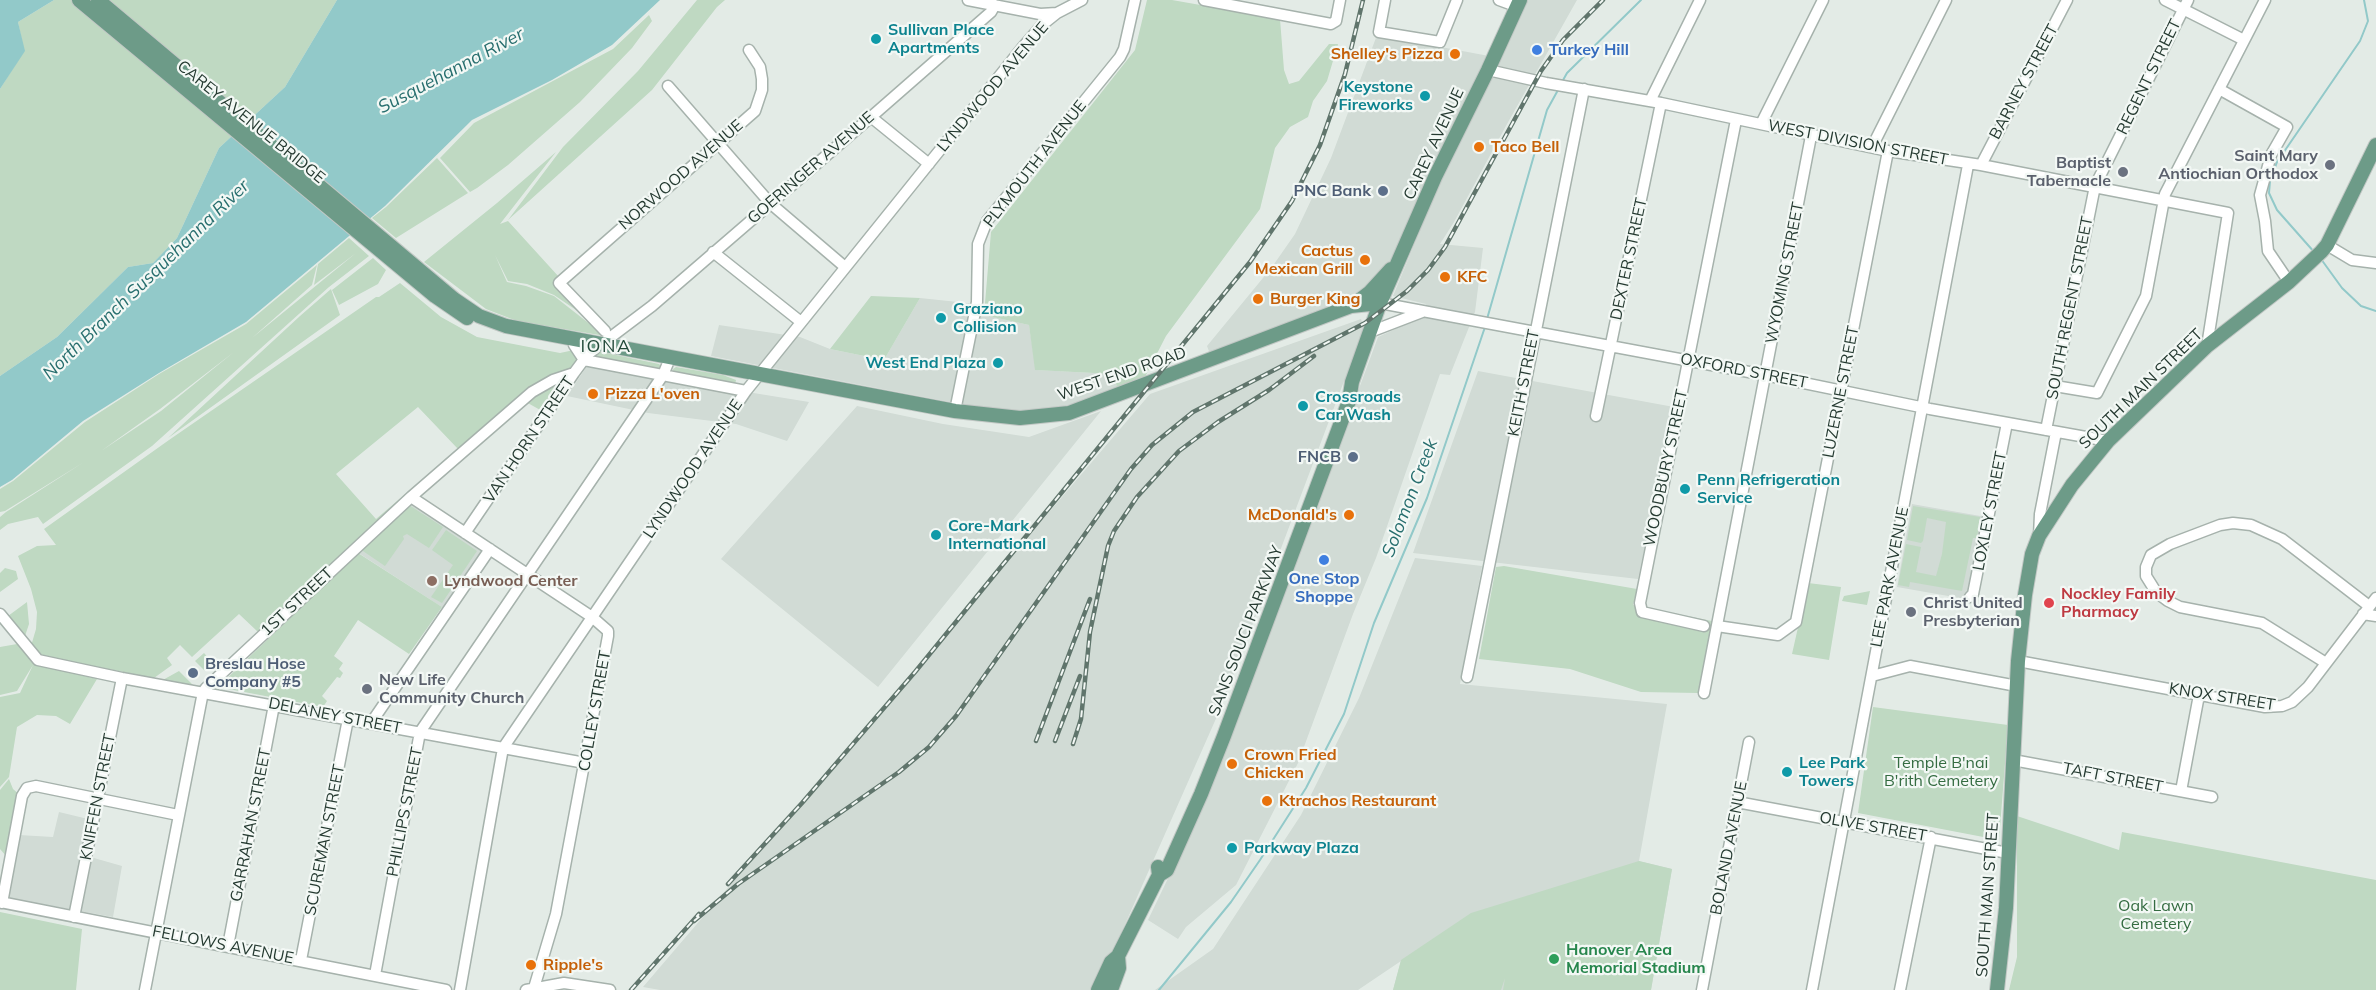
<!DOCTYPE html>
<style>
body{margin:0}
canvas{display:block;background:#e3ebe6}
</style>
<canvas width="2376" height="990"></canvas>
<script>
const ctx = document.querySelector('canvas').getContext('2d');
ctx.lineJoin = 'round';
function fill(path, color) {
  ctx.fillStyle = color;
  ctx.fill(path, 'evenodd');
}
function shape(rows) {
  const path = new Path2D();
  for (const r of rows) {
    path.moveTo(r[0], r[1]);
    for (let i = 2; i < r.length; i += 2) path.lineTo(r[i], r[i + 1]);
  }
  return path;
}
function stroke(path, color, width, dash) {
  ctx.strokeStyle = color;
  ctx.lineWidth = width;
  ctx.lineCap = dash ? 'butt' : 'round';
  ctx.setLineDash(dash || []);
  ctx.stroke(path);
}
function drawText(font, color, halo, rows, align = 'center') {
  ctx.font = font + ' Mulish,sans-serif';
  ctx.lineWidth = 4.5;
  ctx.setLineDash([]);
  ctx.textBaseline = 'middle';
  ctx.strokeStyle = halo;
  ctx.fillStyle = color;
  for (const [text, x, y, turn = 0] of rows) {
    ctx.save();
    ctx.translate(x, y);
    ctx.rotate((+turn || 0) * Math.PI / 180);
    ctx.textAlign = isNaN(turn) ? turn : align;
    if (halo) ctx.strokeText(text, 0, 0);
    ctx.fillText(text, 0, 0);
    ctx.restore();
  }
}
const built = shape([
 [1524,0,1577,0,1507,124,1454,222,1440,244,1483,248,1475,312,1450,375,1440,374,1376,558,1353,614,1298,763,1236,885,1186,927,1178,939,1148,920,1184,845,1280,603,1378,337,1422,317,1426,304,1393,296,1449,160],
 [1377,35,1489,56,1390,263,1372,286,1344,303,1210,354,1207,346,1272,267,1295,234,1331,158],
 [920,298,986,305,985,315,1029,325,1036,370,1114,374,1117,388,1080,402,1051,409,1020,413,971,406,711,356,719,325,800,337,830,349,884,360],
 [1361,319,1364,328,1222,705,1096,990,660,990,643,987,1150,394],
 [587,366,809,402,787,441,736,424,648,413,567,396],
 [1478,371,1674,407,1638,579,1413,553],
 [857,406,943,424,1029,437,1101,411,878,687,721,559],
 [411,502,483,551,445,609,357,552],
 [1912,504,1986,517,1971,600,1897,587],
 [1415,558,1482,566,1460,684,1667,704,1639,861,1672,869,1651,990,1393,990,1401,961,1358,990,1155,990,1213,949,1301,815,1359,698],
 [59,812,88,819,80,854,122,866,113,917,9,898,8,896,19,835,53,837]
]);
const green = shape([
 [54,0,337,0,285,87,219,148,177,238,153,263,128,267,57,337,0,376,0,89,24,51,18,22],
 [697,0,725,0,717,7,652,90,508,220,563,147,638,71],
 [1147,0,1172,0,1280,19,1284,70,1289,84,1299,81,1329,44,1338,44,1327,81,1313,101,1308,117,1290,127,1275,148,1260,209,1166,336,1145,377,1117,388,1114,374,1035,370,1029,325,984,315,991,232,1135,50],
 [649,15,652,21,632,48,580,102,508,165,477,188,470,192,440,158,474,123,613,49],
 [556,152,500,224,508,221,559,277,554,283,582,310,579,312,554,295,527,284,508,281,495,255,507,282,526,286,554,296,605,336,517,321,486,309,424,262,497,203],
 [437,158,468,193,396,238,372,218,386,207],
 [349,238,369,256,329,287,152,446,43,524,38,517,8,524,0,530,0,517,6,512,84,462,5,511,0,512,0,489,13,481,85,422,159,374,246,324,317,265,312,285,252,338,356,253,314,285,318,264],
 [234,352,161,411,101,451,160,409],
 [373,258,386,270,378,284,339,305,332,290],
 [400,283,441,317,477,337,560,353,574,350,579,359,577,365,557,374,487,424,374,524,258,632,239,614,192,657,180,645,167,658,172,665,154,678,42,656,31,646,36,629,37,612,31,589,18,556,37,546,56,545,44,529,169,440,376,297,379,297],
 [418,407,458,449,376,519,336,474],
 [331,289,340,315,168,438,300,316],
 [871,296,920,298,884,360,830,349],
 [597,351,659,364,662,367,660,370,594,358,593,355],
 [676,367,723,375,736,380,735,385,674,373,673,369],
 [559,383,561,384,542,411,526,402,540,391],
 [409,505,443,527,429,548,407,534,403,536,404,539,385,566,360,549],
 [1913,506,1980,517,1977,538,1973,538,1962,591,1910,582,1909,587,1898,585,1906,544,1921,547,1916,572,1936,576,1942,554,1946,522,1927,518,1923,541,1921,543,1907,540],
 [446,530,477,551,442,603,431,597,453,565,432,550],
 [358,553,442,607,409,654,358,620,334,656,343,663,339,669,343,673,340,678,337,677,322,696,327,701,323,707,218,687],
 [1504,566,1637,589,1633,605,1712,621,1698,693,1641,692,1570,669,1479,659,1496,567],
 [5,568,16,571,18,579,0,592,0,573],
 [1808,583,1841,587,1829,660,1792,654],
 [1870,591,1867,605,1842,601,1844,596],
 [27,602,29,624,25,636,8,616],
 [17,644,34,664,97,679,70,724,56,716,37,715,17,727,9,777,0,787,0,697,20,693,33,665,17,691,0,695,0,647],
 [204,653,213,663,205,671,195,661],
 [179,671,193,685,193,687,161,681],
 [1873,707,2008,725,1999,840,1858,813],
 [9,779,13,789,20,795,7,857,0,849,0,790],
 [2017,816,2119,850,2122,832,2376,880,2376,990,2009,990,2017,957],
 [1639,861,1672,869,1651,990,1503,990,1505,978,1501,990,1393,990,1401,960,1471,913],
 [0,912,82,929,76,990,0,990]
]);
const water = shape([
 [0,0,54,0,18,22,25,51,0,89],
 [337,0,660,0,612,45,552,80,472,120,385,206,246,322,159,373,83,421,12,480,0,487,0,376,57,337,128,267,153,263,177,238,219,148,285,87]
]);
const stream = shape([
 [1562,82,1567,73,1641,0],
 [2315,253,2277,210,2269,193,2270,181,2277,162,2360,41,2368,21,2364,0],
 [2321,259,2342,288,2361,306,2376,311],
 [1487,319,1547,110,1558,90],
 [1159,990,1231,902,1260,860,1306,788,1344,714,1374,623,1427,498,1485,327]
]);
const minor = shape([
 [968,0,1040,14,1057,13,1082,0],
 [1204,0,1331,24,1336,21,1340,0],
 [1385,0,1379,32,1440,42,1457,0],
 [1499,0,1518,7],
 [2165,0,2244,40],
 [1488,70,1546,83,1661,103,1888,151,1981,165,2228,213,2207,346],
 [668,86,770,203,845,267],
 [2219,89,2287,127,2271,155,2260,195,2265,221,2268,251,2289,282],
 [1650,101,1700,0],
 [871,117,929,164],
 [1761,124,1823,0],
 [1872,147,1946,0],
 [1981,165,2067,0],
 [2327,245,2352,260,2376,263],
 [713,252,801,322],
 [1380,303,1765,375,1930,409,2108,441],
 [605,331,559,283,755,111,762,90,762,79,760,67,749,50],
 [1370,332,1422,312],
 [603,343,652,306,871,117,991,12,995,5],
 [574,345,584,360],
 [584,360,746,391],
 [2055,386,2097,393,2146,296,2165,194,2265,0],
 [955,411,977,302,978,244,987,221,1120,57,1124,49,1135,0],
 [1596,416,1661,103],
 [2046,430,2095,186,2188,0],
 [411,497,592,617,608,631,608,636,556,914,534,988],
 [465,533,574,373,588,354,595,349],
 [2039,536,2040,514,2056,432],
 [1970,597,1973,594,2007,423],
 [0,614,38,660,122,678,585,763],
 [2363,614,2376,616],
 [1704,626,1642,612,1640,603,1736,120],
 [1717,626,1778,635,1796,622,1888,151],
 [2018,661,2265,707,2282,706,2292,702,2308,687,2376,598],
 [2326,663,2262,623,2180,607,2168,601,2156,592,2146,576,2146,567,2151,555,2170,544,2220,525,2233,523,2251,525,2282,539,2369,606],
 [1872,676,1910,666,2017,686],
 [1467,677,1584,89],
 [1704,693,1811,136],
 [371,723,490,549],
 [2013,760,2212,797],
 [2181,791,2199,695],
 [1737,802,2008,853],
 [0,902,446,990],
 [2,903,22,796,27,788,36,786,178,815],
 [74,917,122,678],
 [228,946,274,705],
 [301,960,348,719],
 [375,975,420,732,663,375,668,363],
 [145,990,203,692,206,688,411,497,532,392,553,380,574,373],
 [460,990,503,748,746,391,1022,48,1042,25,1057,13],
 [526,990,564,983,610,990],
 [1702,990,1749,742],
 [1812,990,1968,165],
 [1900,990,1931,837]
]);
const major = shape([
 [79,0,435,296,467,318],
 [98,0,454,299,479,316,506,326,955,411,1020,418,1069,413,1351,306,1380,303],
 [1353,305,1370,292,1391,269],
 [1159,875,1167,870,1201,794,1224,736,1349,401,1352,382,1380,303,1435,177,1488,70,1520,0],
 [1098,990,1111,962,1118,956,1159,875,1158,867],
 [1111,990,1119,968,1118,956],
 [1997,990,2006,908,2018,661,2025,595,2032,554,2039,536,2072,485,2108,441,2207,346,2289,282,2321,252,2327,245,2376,145]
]);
const rail = shape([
 [1036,741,1090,599],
 [1055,741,1080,676],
 [1073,744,1081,719,1090,632,1108,546,1114,531,1137,497,1179,451,1218,422,1269,390,1314,356],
 [728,884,802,803,915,672,1250,262,1292,201,1320,145,1345,74,1363,0],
 [694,921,738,884,899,772,929,747,956,716,1131,469,1152,445,1193,412,1365,323,1407,291,1428,270,1445,247,1541,71,1563,40,1603,0],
 [631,990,699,914]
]);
const markers = [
 [876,39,6,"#0f9aa8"],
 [1537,50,6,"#3f7fe0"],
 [1455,54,6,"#e8710a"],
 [1425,96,6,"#0f9aa8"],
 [1479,147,6,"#e8710a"],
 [2330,165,6,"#6b7280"],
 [2123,172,6,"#6b7280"],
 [1383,191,6,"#5c6f8a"],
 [1365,260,6,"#e8710a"],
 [1445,277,6,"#e8710a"],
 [1258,299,6,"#e8710a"],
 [941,318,6,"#0f9aa8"],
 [998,363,6,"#0f9aa8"],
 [593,394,6,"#e8710a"],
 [1303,406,6,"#0f9aa8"],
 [1353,457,6,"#5c6f8a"],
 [1685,489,6,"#0f9aa8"],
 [1349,515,6,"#e8710a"],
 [936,535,6,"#0f9aa8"],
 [1324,560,6,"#3f7fe0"],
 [432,581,6,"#8d6e63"],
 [2049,603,6,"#e0444e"],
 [1911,612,6,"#6b7280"],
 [193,673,6,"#5c6f8a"],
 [367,689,6,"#6b7280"],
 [1232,764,6,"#e8710a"],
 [1787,772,6,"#0f9aa8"],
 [1267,801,6,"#e8710a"],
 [1232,848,6,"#0f9aa8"],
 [1554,959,6,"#2e9e5b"],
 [531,965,6,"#e8710a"]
];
const cultureNames = [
 ["Sullivan Place",888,30],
 ["Apartments",888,48],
 ["Keystone",1413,87,"right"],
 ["Fireworks",1413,105,"right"],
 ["Graziano",953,309],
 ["Collision",953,327],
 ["West End Plaza",986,363,"right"],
 ["Crossroads",1315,397],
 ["Car Wash",1315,415],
 ["Penn Refrigeration",1697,480],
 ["Service",1697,498],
 ["Core-Mark",948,526],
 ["International",948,544],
 ["Lee Park",1799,763],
 ["Towers",1799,781],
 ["Parkway Plaza",1244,848]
];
const shopNames = [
 ["Turkey Hill",1549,50],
 ["One Stop",1324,579,"center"],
 ["Shoppe",1324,597,"center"]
];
const foodNames = [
 ["Shelley's Pizza",1443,54,"right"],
 ["Taco Bell",1491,147],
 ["Cactus",1353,251,"right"],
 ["Mexican Grill",1353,269,"right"],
 ["KFC",1457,277],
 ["Burger King",1270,299],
 ["Pizza L'oven",605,394],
 ["McDonald's",1337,515,"right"],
 ["Crown Fried",1244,755],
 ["Chicken",1244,773],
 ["Ktrachos Restaurant",1279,801],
 ["Ripple's",543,965]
];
const streetNames = [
 ["REGENT STREET",2149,77,-64],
 ["BARNEY STREET",2024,82,-62],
 ["LYNDWOOD AVENUE",993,87,-50],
 ["CAREY AVENUE BRIDGE",251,122,39],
 ["WEST DIVISION STREET",1858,143,11],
 ["CAREY AVENUE",1434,144,-65],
 ["PLYMOUTH AVENUE",1035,164,-52],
 ["GOERINGER AVENUE",811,168,-41],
 ["NORWOOD AVENUE",681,175,-41],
 ["DEXTER STREET",1629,259,-78],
 ["WYOMING STREET",1785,273,-79],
 ["SOUTH REGENT STREET",2070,308,-79],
 ["OXFORD STREET",1744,371,11],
 ["WEST END ROAD",1122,374,-19],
 ["KEITH STREET",1524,383,-79],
 ["SOUTH MAIN STREET",2141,389,-44],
 ["LUZERNE STREET",1841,392,-79],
 ["VAN HORN STREET",529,440,-56],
 ["WOODBURY STREET",1666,468,-78],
 ["LYNDWOOD AVENUE",693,469,-56],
 ["LOXLEY STREET",1990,511,-79],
 ["LEE PARK AVENUE",1890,577,-79],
 ["1ST STREET",297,602,-43],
 ["SANS SOUCI PARKWAY",1246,631,-69],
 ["KNOX STREET",2222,697,9],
 ["COLLEY STREET",595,711,-80],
 ["DELANEY STREET",335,716,11],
 ["TAFT STREET",2113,778,11],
 ["KNIFFEN STREET",98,797,-79],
 ["PHILLIPS STREET",405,812,-79],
 ["GARRAHAN STREET",251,825,-79],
 ["OLIVE STREET",1873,827,10],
 ["SCUREMAN STREET",325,840,-79],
 ["BOLAND AVENUE",1729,848,-79],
 ["SOUTH MAIN STREET",1988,895,-86],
 ["FELLOWS AVENUE",223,945,11]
];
const worshipNames = [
 ["Saint Mary",2318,156],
 ["Antiochian Orthodox",2318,174],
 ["Baptist",2111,163],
 ["Tabernacle",2111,181],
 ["Christ United",1923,603,"left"],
 ["Presbyterian",1923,621,"left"],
 ["New Life",379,680,"left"],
 ["Community Church",379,698,"left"]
];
const serviceNames = [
 ["PNC Bank",1371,191],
 ["FNCB",1341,457],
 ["Breslau Hose",205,664,"left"],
 ["Company #5",205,682,"left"]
];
const educationNames = [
 ["Lyndwood Center",444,581]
];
const healthNames = [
 ["Nockley Family",2061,594],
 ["Pharmacy",2061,612]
];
const parkNames = [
 ["Temple B'nai",1941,763],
 ["B'rith Cemetery",1941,781],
 ["Oak Lawn",2156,906],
 ["Cemetery",2156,924]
];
const leisureNames = [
 ["Hanover Area",1566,950],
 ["Memorial Stadium",1566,968]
];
const waterNames = [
 ["Susquehanna River",451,71,-28],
 ["North Branch Susquehanna River",146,280,-44],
 ["Solomon Creek",1410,498,-69]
];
const neighbourhoodNames = [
 ["IONA",606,347]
];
fill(built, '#d1dbd5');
fill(green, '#bfd9c2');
fill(water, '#92c9c9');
stroke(stream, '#92c9c9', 2);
stroke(minor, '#a6b2ac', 13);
stroke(major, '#c2c8c5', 16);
stroke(minor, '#fff', 10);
stroke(major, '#6d9b88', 14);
stroke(rail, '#60756c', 4.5);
stroke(rail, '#f3f8f5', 2, [7]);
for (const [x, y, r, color] of markers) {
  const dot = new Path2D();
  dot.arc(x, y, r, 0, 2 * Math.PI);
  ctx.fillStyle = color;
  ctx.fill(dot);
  stroke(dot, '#f3f8f5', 2);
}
drawText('bold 16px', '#0d838f', '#f3f8f5', cultureNames, 'left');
drawText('bold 16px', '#366cbe', '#f3f8f5', shopNames, 'left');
drawText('bold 16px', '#c56008', '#f3f8f5', foodNames, 'left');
drawText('16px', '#253a31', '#f3f8f5', streetNames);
drawText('bold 16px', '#5b616d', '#f3f8f5', worshipNames, 'right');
drawText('bold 16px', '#4e5e75', '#f3f8f5', serviceNames, 'right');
drawText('bold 16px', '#785e54', '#f3f8f5', educationNames, 'left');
drawText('bold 16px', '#be3a42', '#f3f8f5', healthNames, 'left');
drawText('16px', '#346c41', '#f3f8f5', parkNames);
drawText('bold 16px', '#27864d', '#f3f8f5', leisureNames, 'left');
drawText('italic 18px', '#276e6e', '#f3f8f5', waterNames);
ctx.letterSpacing = '1.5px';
drawText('18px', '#234a3a', '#f3f8f5', neighbourhoodNames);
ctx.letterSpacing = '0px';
</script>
